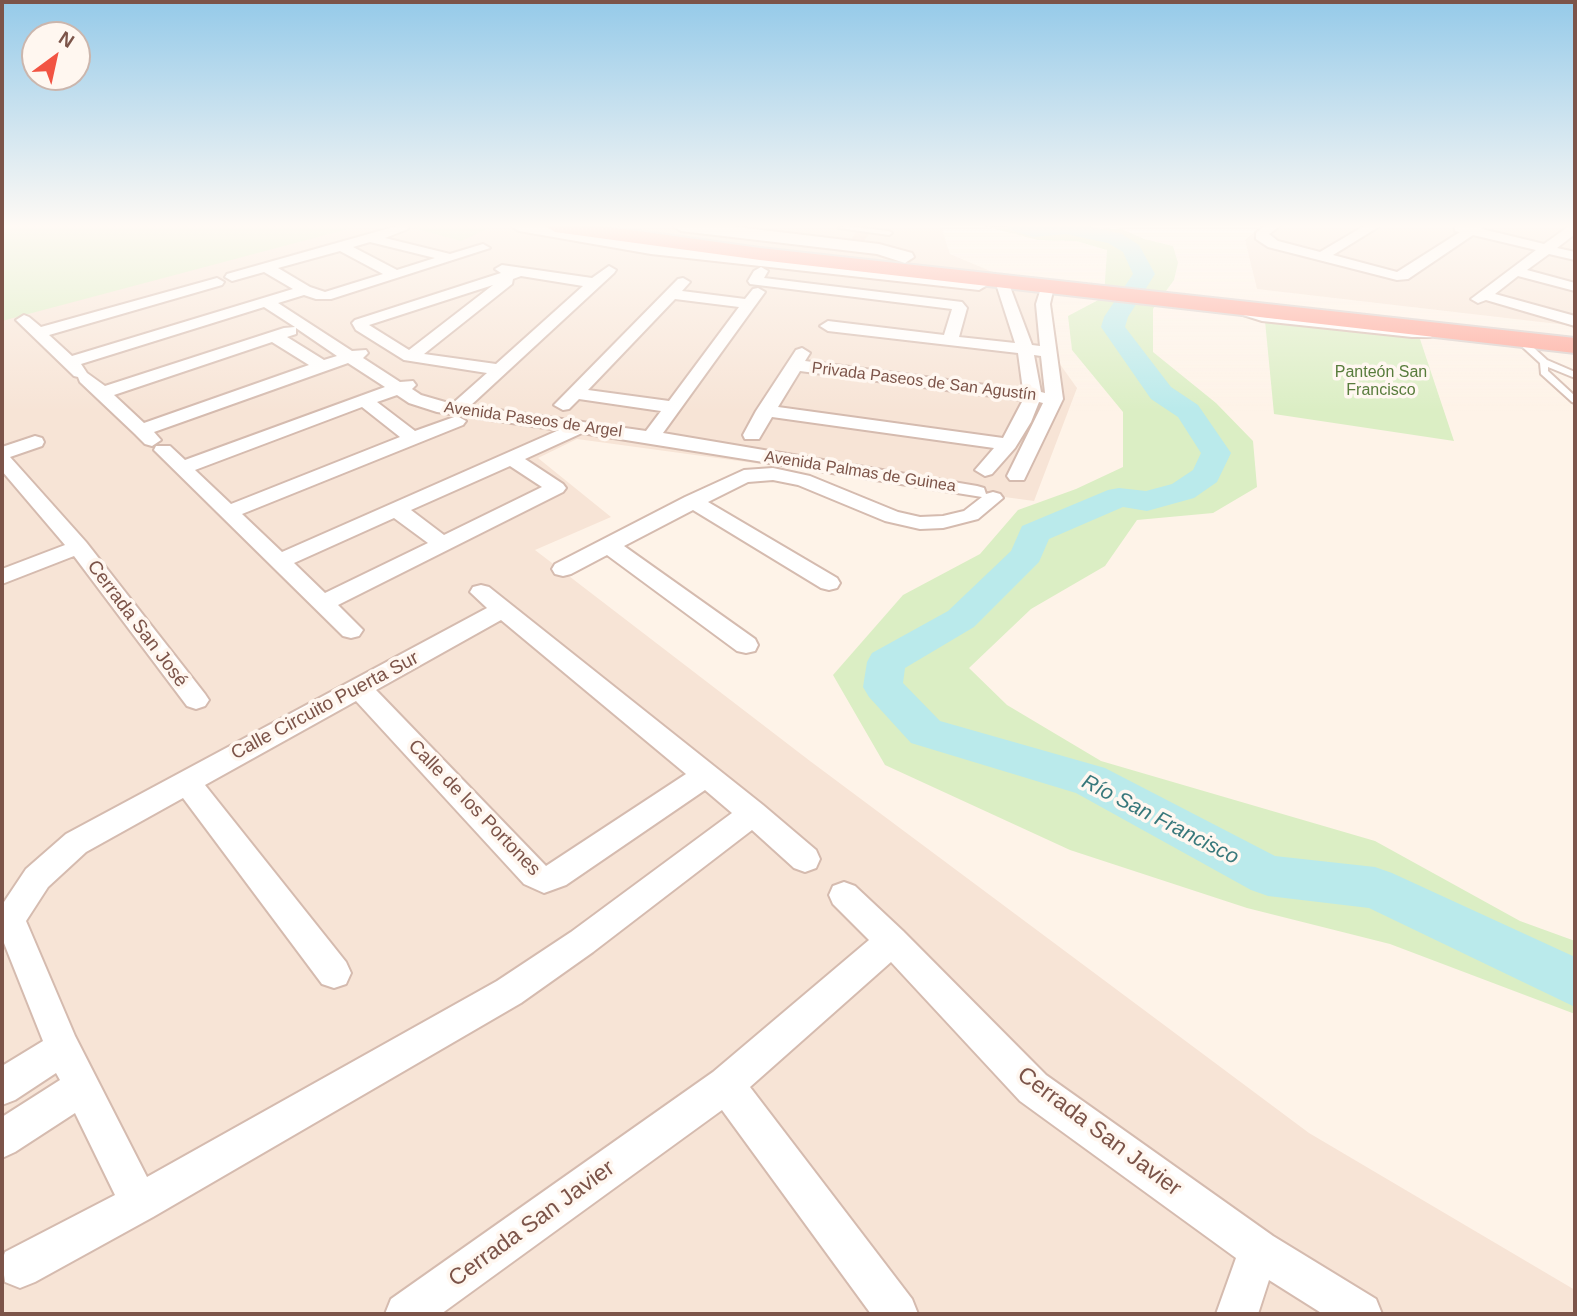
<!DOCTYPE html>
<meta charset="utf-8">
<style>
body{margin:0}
#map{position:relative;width:1577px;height:1316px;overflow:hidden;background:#fef3e8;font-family:Helvetica,sans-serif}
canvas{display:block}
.frame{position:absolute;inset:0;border:4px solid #7c5449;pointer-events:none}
.north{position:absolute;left:21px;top:21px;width:70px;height:70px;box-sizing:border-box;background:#fff7f0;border:2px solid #cbb6ad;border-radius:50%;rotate:33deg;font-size:19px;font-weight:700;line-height:28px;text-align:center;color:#7c5449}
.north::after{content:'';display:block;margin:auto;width:24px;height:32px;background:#f25443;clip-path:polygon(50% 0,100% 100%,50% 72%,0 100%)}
</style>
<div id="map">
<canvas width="1577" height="1316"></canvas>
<div class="frame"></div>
<div class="north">N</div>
</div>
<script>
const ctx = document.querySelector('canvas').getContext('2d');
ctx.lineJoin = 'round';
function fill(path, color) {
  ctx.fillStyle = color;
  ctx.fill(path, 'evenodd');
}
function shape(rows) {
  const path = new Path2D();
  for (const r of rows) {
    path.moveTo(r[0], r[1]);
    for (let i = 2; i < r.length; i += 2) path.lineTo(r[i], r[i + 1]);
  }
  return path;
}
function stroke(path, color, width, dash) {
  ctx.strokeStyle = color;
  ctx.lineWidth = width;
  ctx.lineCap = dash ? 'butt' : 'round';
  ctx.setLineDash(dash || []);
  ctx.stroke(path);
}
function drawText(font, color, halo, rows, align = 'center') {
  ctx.font = font + ' Helvetica,sans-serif';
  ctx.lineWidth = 7;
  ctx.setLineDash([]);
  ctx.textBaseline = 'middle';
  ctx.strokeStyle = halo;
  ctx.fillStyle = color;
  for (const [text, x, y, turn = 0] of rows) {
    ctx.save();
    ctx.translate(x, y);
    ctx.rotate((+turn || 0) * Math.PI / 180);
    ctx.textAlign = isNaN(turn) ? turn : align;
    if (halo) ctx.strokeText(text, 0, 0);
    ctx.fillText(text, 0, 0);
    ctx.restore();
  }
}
const residential = shape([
 [2,226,941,226,950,254,1045,294,1057,360,1077,388,1034,501,577,439,538,458,611,517,535,550,810,761,1309,1133,1575,1290,1575,1314,2,1314],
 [1262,226,1575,226,1575,326,1257,289,1245,240]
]);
const green = shape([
 [2,226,359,226,2,321],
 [406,226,494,226,461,241],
 [984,226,1122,229,1144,239,1173,246,1178,263,1174,280,1153,309,1153,352,1216,403,1253,441,1257,487,1213,513,1137,520,1105,566,1031,609,969,668,1007,705,1101,761,1375,841,1520,921,1575,941,1575,1014,1390,944,1247,908,1070,850,885,765,833,675,903,595,980,554,1018,510,1076,489,1123,467,1123,412,1072,350,1068,316,1104,297,1107,250,1076,241,1038,240],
 [1265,321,1420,339,1454,441,1274,414]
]);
const river = shape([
 [1007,226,1088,226,1122,234,1139,245,1155,274,1128,317,1125,327,1171,387,1198,405,1231,453,1217,482,1194,498,1147,511,1123,507,1049,539,1039,562,974,627,905,668,903,683,940,721,1105,768,1275,856,1375,867,1392,873,1575,957,1575,1007,1369,908,1268,896,1251,890,1076,793,911,743,869,697,863,687,867,662,872,653,948,611,1011,551,1022,526,1108,490,1119,488,1146,491,1172,484,1193,470,1201,453,1178,417,1151,399,1101,327,1104,317,1133,274,1123,252,1108,243,1066,234,1033,237,1010,230,1007,226]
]);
const building = shape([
 [857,231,870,233,863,242,850,241]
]);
const lane = shape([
 [845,226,889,231,892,233,889,235,839,228,845,226],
 [1234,308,1263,317,1412,333,1426,333,1433,328,1437,330,1431,337,1412,337,1262,321,1234,312,1234,308],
 [1516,337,1522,337,1547,360,1575,372,1575,378,1548,367,1548,371,1575,396,1575,403,1572,402,1541,374,1540,363,1516,341,1516,337]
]);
const street = shape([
 [397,226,407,226,408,229,385,238,450,254,483,244,490,248,331,299,316,299,304,295,278,303,352,351,366,350,368,353,363,358,400,382,413,381,416,385,412,389,421,395,452,404,487,373,404,360,356,330,352,323,355,320,501,273,495,269,502,265,592,278,609,266,616,270,614,273,470,406,646,431,661,411,579,399,569,409,563,410,554,405,678,279,683,278,690,282,682,291,745,299,753,289,758,288,765,292,663,433,977,486,984,488,986,494,993,492,1000,494,1003,498,978,519,943,528,920,529,885,521,798,485,773,480,748,482,708,502,837,578,840,583,837,588,829,590,821,588,693,510,624,546,755,639,758,645,755,651,746,653,737,651,607,555,571,574,563,576,555,574,552,569,555,564,685,497,744,470,773,468,810,476,898,512,920,517,943,516,964,511,982,497,582,433,525,459,563,484,566,488,563,492,338,605,363,630,359,636,351,638,343,636,154,450,156,446,170,446,185,460,385,387,348,363,154,432,161,440,152,446,145,444,135,434,80,382,78,377,74,376,16,320,24,315,29,317,41,327,217,278,224,282,222,285,49,335,72,356,293,289,264,272,232,281,225,277,227,274,397,226],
 [370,242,435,258,397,270,353,247,370,242],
 [340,251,383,274,325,292,310,287,278,268,340,251],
 [521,276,583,286,496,364,424,354,512,284,513,279,521,276],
 [493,285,409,350,369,325,493,285],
 [675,299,739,307,669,401,588,390,675,299],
 [264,307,295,327,284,328,105,386,87,373,81,364,264,307],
 [296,328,337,356,324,360,287,337,296,334,296,328],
 [272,342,309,365,144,423,114,395,272,342],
 [397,395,409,403,437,412,559,430,282,552,242,514,463,425,466,421,457,416,415,431,377,402,397,395],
 [362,407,400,437,231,504,195,470,362,407],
 [510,466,542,487,444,535,411,510,510,466],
 [394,518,428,543,325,593,294,563,394,518],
 [1264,226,1280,226,1269,234,1278,241,1320,252,1364,226,1380,226,1333,255,1397,272,1460,232,1455,231,1455,226,1484,226,1482,229,1544,244,1569,226,1575,226,1575,234,1557,248,1575,252,1575,260,1549,254,1527,270,1575,283,1575,291,1518,276,1495,294,1575,316,1575,326,1486,300,1478,303,1471,299,1536,250,1473,235,1408,279,1397,280,1268,247,1256,239,1256,233,1264,226],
 [761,267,768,271,764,278,962,302,967,308,959,337,1015,343,997,287,999,284,1009,284,1032,345,1040,346,1036,304,1041,288,1051,288,1053,291,1050,304,1063,399,1024,480,1010,480,1007,476,1043,403,1039,402,1031,422,1015,448,992,474,985,476,975,470,994,448,772,417,759,439,745,439,743,435,756,411,796,350,802,348,810,353,805,361,1023,390,1018,353,828,331,820,326,828,321,944,335,952,309,750,284,748,281,754,271,761,267],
 [1034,355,1041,356,1045,393,1041,392,1034,355],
 [800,371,1023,400,1003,438,778,407,800,371],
 [35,436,42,438,44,442,42,446,10,457,86,542,205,694,209,700,205,706,196,709,187,706,74,556,2,584,2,569,65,545,2,471,2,447,35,436],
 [481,585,489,587,763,805,816,850,820,859,816,868,805,872,794,868,752,830,593,952,521,1003,153,1217,35,1282,20,1288,5,1282,2,1261,5,1252,115,1195,75,1113,15,1152,2,1158,2,1117,60,1080,56,1073,15,1100,2,1105,2,1066,43,1041,2,938,2,905,26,869,66,834,487,608,470,592,473,587,481,585],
 [501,620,686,774,546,866,376,690,501,620],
 [356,701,524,884,544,893,566,885,705,790,732,813,571,932,497,981,147,1177,75,1036,26,921,48,887,86,852,183,798,322,984,334,988,346,984,351,973,346,962,205,785,356,701],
 [844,882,855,886,903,931,1046,1075,1273,1236,1376,1299,1382,1314,1323,1314,1269,1280,1258,1314,1216,1314,1236,1258,1020,1101,891,962,750,1087,912,1299,918,1314,871,1314,722,1110,441,1314,385,1314,391,1299,713,1072,869,940,833,904,829,895,833,886,844,882]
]);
const secondary = shape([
 [511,226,551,226,651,244,979,278,989,284,979,290,651,254,519,231,511,226],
 [673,226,729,226,879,244,912,253,914,257,905,263,877,254,681,231,673,226]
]);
const highway = shape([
 [545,226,602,226,760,248,1575,338,1575,353,760,260,555,232,545,226]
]);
const farParknames = [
 ["Panteón San",1381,373],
 ["Francisco",1381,391]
];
const farStreetnames = [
 ["Privada Paseos de San Agustín",924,382,7],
 ["Avenida Paseos de Argel",533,420,8],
 ["Avenida Palmas de Guinea",860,472,9]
];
const streetNames = [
 ["Cerrada San José",137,624,53],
 ["Calle Circuito Puerta Sur",325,706,-28],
 ["Calle de los Portones",474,808,46]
];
const waterNames = [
 ["Río San Francisco",1160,820,27]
];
const nearStreetnames = [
 ["Cerrada San Javier",1099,1132,37],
 ["Cerrada San Javier",532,1224,-36]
];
fill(residential, '#f7e4d6');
fill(green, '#dbeec4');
fill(river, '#baeaeb');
fill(building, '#f6ccbd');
stroke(lane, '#d5bbaf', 4);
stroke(street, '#d5bbaf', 4);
stroke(secondary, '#dabcae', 4);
stroke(highway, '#dacfcc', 4);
fill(lane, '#fff');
fill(street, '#fff');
fill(secondary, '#fff');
fill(highway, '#fda79a');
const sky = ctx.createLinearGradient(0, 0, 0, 411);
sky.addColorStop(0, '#95cae9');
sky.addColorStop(0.55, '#fffaf5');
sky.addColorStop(1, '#fffaf500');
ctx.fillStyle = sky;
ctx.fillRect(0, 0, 1577, 411);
drawText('16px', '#587c3c', '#fff7f0', farParknames);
drawText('16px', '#7c5449', '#fff7f0', farStreetnames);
drawText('19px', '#7c5449', '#fff7f0', streetNames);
drawText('italic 21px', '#38787b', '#fff7f0', waterNames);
drawText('23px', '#7c5449', '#fff7f0', nearStreetnames);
</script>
